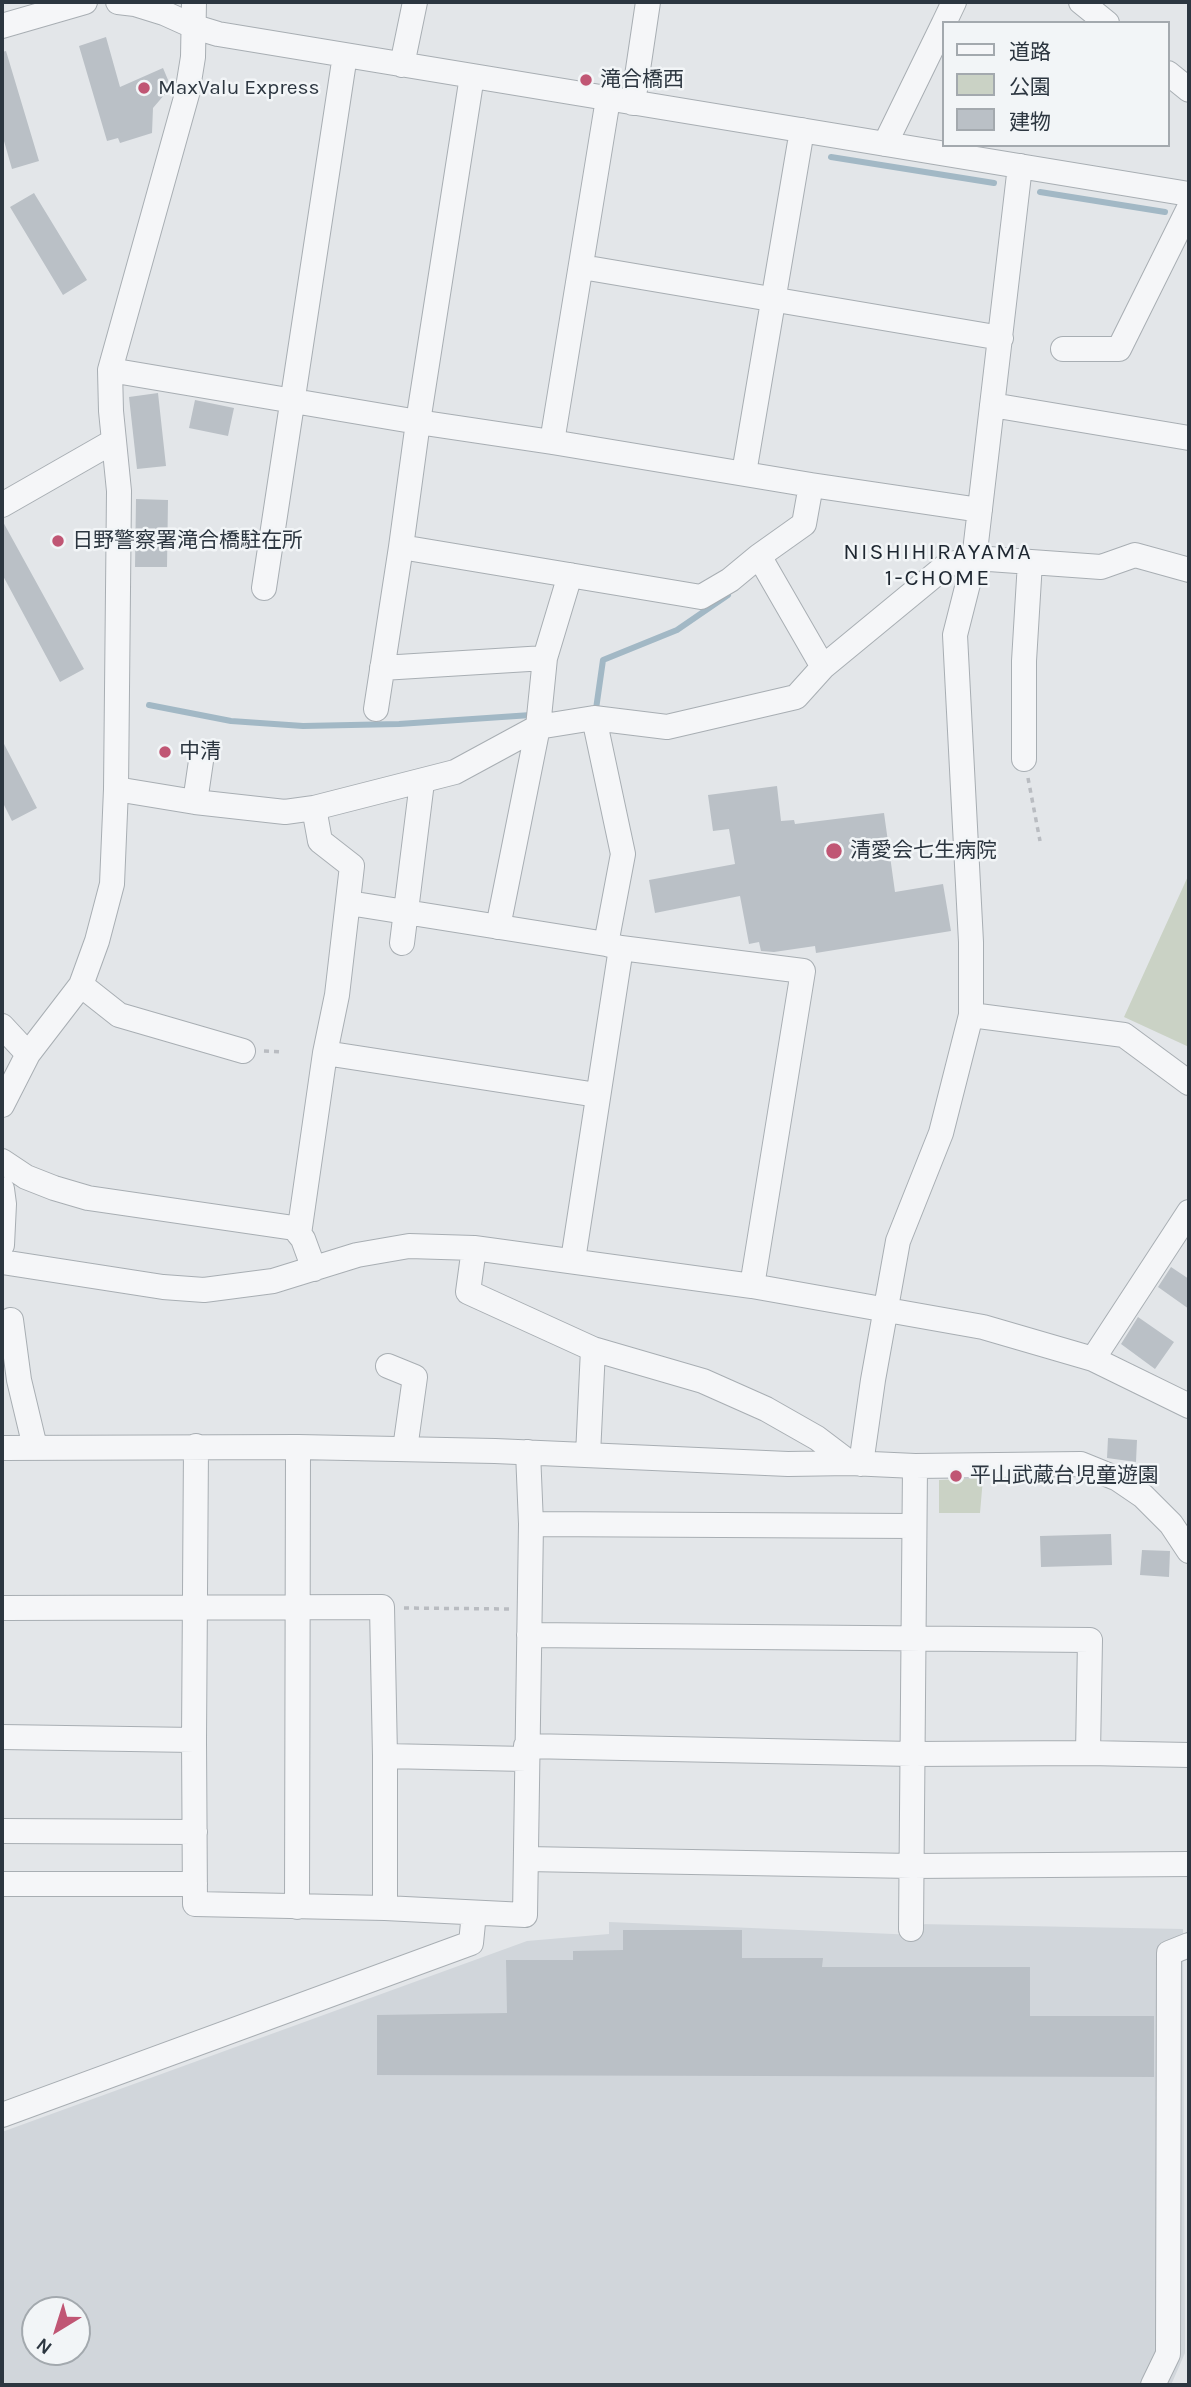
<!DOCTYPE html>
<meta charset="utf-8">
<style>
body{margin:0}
#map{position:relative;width:1191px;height:2387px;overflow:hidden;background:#e3e6e9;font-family:Karla,"Noto Sans JP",sans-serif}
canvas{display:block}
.frame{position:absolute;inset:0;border:4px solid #2c3640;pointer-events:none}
.legend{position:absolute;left:942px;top:21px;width:228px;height:126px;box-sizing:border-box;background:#f2f5f7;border:2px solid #a3a9ae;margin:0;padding:9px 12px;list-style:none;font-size:21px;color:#2c3640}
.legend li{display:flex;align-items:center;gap:14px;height:35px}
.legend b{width:35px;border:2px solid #a3a9ae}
.north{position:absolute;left:21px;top:2296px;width:70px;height:70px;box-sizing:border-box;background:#f2f5f7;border:2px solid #a3a9ae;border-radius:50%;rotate:218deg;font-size:19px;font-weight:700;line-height:28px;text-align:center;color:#2c3640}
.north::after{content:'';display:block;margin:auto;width:24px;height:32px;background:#c05674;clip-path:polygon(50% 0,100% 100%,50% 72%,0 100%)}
</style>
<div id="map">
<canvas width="1191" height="2387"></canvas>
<div class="frame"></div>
<ul class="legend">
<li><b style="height:9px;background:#f5f6f8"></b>道路</li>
<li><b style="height:19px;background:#cad2c5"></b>公園</li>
<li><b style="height:19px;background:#bac0c6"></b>建物</li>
</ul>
<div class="north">N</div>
</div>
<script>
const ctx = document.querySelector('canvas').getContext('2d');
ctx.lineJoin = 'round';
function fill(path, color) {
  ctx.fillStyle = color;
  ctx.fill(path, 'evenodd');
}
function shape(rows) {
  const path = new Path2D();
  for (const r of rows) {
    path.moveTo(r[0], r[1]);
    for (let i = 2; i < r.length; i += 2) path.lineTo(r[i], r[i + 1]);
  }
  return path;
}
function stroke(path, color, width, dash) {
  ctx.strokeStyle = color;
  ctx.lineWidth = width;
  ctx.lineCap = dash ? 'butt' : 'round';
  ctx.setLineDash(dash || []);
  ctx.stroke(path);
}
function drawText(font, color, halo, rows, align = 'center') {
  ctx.font = font + ' Karla,"Noto Sans JP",sans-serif';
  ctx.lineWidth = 5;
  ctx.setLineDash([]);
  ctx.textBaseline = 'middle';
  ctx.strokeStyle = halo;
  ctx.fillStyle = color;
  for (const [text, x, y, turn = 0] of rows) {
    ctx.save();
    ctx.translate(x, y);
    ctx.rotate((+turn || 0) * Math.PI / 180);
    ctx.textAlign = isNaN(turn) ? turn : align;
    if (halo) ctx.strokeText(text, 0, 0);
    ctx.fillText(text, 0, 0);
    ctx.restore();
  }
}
const built = shape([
 [609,1922,917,1935,918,1924,1183,1929,1185,2353,1171,2385,2,2385,2,2132,527,1941,609,1934],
 [35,2310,77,2310,77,2352,35,2352]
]);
const green = shape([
 [1189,874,1189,1047,1124,1017],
 [983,1478,980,1513,939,1513,939,1480]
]);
const stream = shape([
 [831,157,994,183],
 [1040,192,1165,212],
 [149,705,231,721,303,726,399,724,531,715],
 [593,709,596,709,603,660,677,630,728,595]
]);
const building = shape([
 [106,37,120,87,163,68,171,87,153,108,152,133,120,143,118,138,107,141,79,46],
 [6,51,39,161,12,169,2,134,2,52],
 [34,193,87,280,63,295,10,207],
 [158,393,166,466,137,469,129,397],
 [195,400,234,408,228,436,189,428],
 [136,499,168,500,167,567,135,567],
 [2,520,84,669,60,682,2,574],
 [2,740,37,808,12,821,2,801],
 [777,786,781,821,794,820,795,824,884,813,895,892,943,884,951,931,816,953,815,946,774,952,761,951,759,942,749,944,740,896,655,913,649,880,735,864,729,829,713,831,708,795],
 [1171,1267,1189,1279,1189,1309,1158,1287],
 [1138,1317,1174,1342,1155,1369,1121,1344],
 [1108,1438,1137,1440,1136,1462,1107,1458],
 [1111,1534,1112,1565,1041,1567,1040,1536],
 [1142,1550,1170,1551,1169,1577,1140,1575],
 [623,1930,742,1930,742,1958,823,1958,822,1967,1030,1967,1030,2016,1154,2016,1154,2077,377,2075,377,2015,507,2013,506,1960,573,1960,573,1951,623,1950]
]);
const path = shape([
 [1028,778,1040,841],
 [264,1051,283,1052],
 [404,1608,509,1609]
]);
const minor = shape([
 [118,2,135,4,164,13,195,27,218,34,1189,194],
 [1081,2,1107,23],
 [944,23,954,2],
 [2,26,85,2],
 [402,65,415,2],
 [1168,73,1189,90],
 [633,103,648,2],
 [885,144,944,23],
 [582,267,1001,338],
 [1063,349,1119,349,1189,208],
 [110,370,418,422,552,442,811,485],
 [992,405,1189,438],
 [552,442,608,99],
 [744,473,802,130],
 [2,505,114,441],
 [401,547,701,597,730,580,759,556,804,524,811,485,980,510],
 [759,556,823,667],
 [264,588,345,55],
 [382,668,545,658],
 [376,709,401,547,418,422,472,76],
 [594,718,623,854,606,944],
 [1024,759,1024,661,1030,562],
 [116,789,195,802,285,812,314,808,455,772,538,727,594,718,667,727,796,697,823,667,948,564,989,559,1101,567,1135,555,1189,570],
 [195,802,201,761],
 [349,903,606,944,621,948,803,971,752,1286],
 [498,927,538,727,545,658,570,575],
 [402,943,422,782],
 [81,985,119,1015,243,1051],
 [971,1015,1124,1035,1189,1083],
 [2,1026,28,1054],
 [325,1053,597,1095],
 [2,1105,28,1054,81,985,97,941,112,884,116,789,119,491,111,411,110,370,187,94,193,57,194,2],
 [2,1161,26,1177,54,1188,88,1198,294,1228,303,1239,314,1269],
 [2,1189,4,1204,2,1245],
 [299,1234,325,1053,337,995,352,866,320,841,314,808],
 [474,1248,468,1292,593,1349,703,1381,766,1409,817,1438,850,1463],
 [573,1260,621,948],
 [2,1262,163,1287,204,1290,273,1281,357,1255,409,1246,474,1248,752,1286,983,1327,1093,1359,1189,1406],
 [11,1320,19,1380,35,1447],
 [1093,1359,1189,1212],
 [388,1366,415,1377,405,1449],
 [196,1446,194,1740,195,1904,385,1908,525,1915,531,1524,528,1452],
 [2,1448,298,1447,495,1451,788,1464,850,1463,915,1466,1081,1464,1118,1479,1143,1496,1171,1524,1189,1551],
 [588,1455,593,1349],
 [861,1464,873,1380,898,1241,941,1133,971,1015,971,942,955,635,974,560,1020,166],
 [531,1524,913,1526],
 [2,1608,382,1607,385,1756,385,1908],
 [529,1635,1090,1640,1088,1753],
 [2,1737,194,1740],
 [526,1746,912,1754,1088,1753,1189,1755],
 [385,1756,526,1759],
 [2,1831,195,1832],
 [526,1859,912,1866,1189,1864],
 [2,1884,195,1884],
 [297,1907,298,1447],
 [911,1929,915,1466],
 [2,2115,471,1943,474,1913],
 [1153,2385,1168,2354,1169,1953,1189,1945]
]);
const markers = [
 [586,80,7,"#c05674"],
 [144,88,7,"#c05674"],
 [58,541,7,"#c05674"],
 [165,752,7,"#c05674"],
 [834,851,9,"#c05674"],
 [956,1476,7,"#c05674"]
];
const poiNames = [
 ["滝合橋西",600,80],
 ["MaxValu Express",158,88],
 ["日野警察署滝合橋駐在所",72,541],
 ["中清",179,752],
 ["清愛会七生病院",850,851],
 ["平山武蔵台児童遊園",970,1476]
];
const neighbourhoodNames = [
 ["NISHIHIRAYAMA",938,552],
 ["1-CHOME",938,578]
];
fill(built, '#d1d6db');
fill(green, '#cad2c5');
stroke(stream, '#a2b8c5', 6);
fill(building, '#bac0c6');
stroke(minor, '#a8aeb3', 26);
stroke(path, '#b9bcc1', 3.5, [5, 5]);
stroke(minor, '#f5f6f8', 24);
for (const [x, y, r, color] of markers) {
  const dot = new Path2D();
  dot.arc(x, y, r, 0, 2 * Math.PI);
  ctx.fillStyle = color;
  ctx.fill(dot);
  stroke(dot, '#f2f5f7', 2.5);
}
drawText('21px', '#2c3640', '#f2f5f7', poiNames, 'left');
ctx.letterSpacing = '2px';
drawText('23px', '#1e2731', '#f2f5f7', neighbourhoodNames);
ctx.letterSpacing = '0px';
</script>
